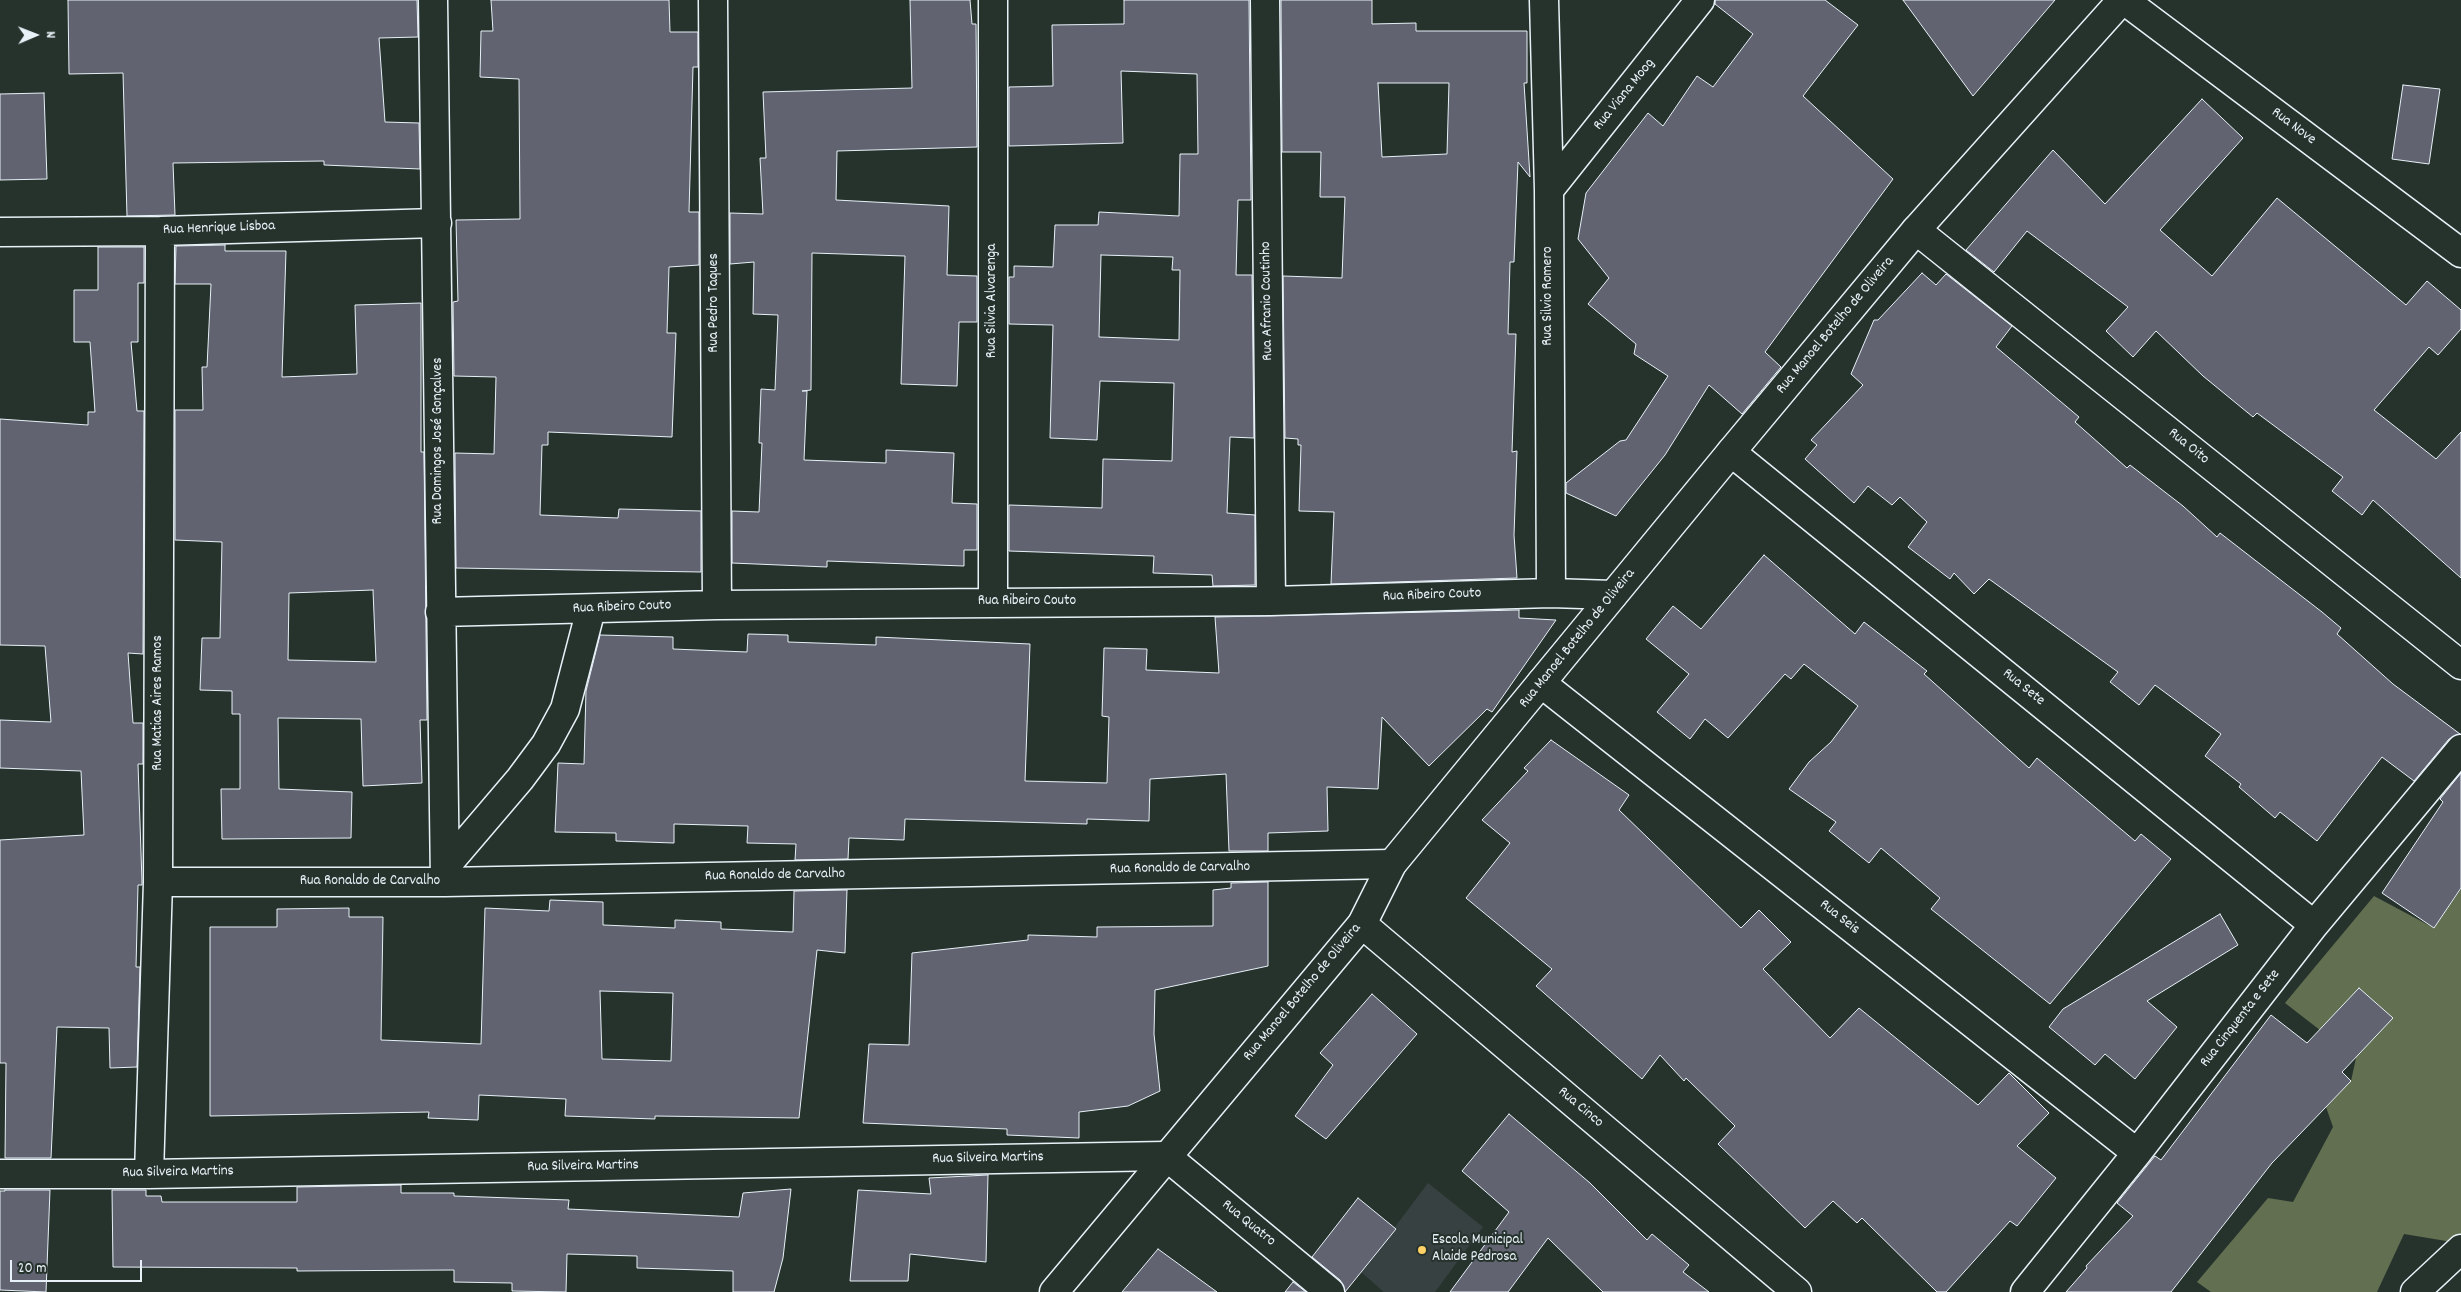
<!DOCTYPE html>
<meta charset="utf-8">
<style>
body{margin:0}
#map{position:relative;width:2461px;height:1292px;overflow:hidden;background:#26332d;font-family:Dekko,sans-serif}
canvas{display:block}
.north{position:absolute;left:10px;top:10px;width:50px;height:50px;-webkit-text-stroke:4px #26332d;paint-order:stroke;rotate:89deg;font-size:14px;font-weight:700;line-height:20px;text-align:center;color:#e8f1f8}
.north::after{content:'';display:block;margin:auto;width:18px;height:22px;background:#e8f1f8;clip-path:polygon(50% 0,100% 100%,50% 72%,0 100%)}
.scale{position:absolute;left:10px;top:1260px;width:132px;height:22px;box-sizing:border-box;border:2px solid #e8f1f8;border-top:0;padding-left:6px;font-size:15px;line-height:18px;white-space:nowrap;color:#e8f1f8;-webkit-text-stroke:4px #26332d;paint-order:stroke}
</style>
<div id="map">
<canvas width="2461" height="1292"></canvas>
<div class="north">N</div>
<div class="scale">20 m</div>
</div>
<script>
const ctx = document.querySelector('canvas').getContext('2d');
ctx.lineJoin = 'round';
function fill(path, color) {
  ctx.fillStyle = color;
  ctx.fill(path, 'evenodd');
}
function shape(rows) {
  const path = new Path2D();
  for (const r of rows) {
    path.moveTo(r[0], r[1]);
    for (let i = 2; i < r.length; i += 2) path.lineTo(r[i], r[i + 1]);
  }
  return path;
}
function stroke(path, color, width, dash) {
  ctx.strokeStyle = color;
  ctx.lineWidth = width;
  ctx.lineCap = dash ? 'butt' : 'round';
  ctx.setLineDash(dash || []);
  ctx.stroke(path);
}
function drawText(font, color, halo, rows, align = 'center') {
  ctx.font = font + ' Dekko,sans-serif';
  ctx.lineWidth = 4;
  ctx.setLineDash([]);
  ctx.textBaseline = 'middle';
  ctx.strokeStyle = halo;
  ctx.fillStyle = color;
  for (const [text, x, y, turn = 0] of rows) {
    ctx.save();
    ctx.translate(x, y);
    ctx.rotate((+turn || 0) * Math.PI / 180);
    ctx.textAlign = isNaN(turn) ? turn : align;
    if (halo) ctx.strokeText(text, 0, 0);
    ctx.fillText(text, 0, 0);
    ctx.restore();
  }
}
const built = shape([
 [1428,1183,1483,1227,1435,1292,1384,1292,1361,1272]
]);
const green = shape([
 [2461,889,2461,1252,2452,1242,2404,1234,2377,1292,2211,1292,2197,1282,2268,1198,2293,1202,2333,1127,2326,1107,2351,1081,2356,1058,2285,1003,2374,896,2434,928]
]);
const building = shape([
 [68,0,417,0,418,37,379,38,385,122,419,123,420,169,324,165,324,161,173,163,175,215,127,216,123,73,69,74,68,0],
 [491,0,669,0,670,32,698,32,698,67,693,67,689,212,699,212,699,265,669,267,667,333,676,333,672,437,548,432,548,445,542,445,540,515,618,518,619,509,701,511,701,572,456,568,455,453,494,454,496,377,454,376,453,302,458,301,456,220,520,219,519,79,480,77,481,31,493,31,491,0],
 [910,0,970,0,972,24,976,24,977,147,837,151,836,200,949,206,947,275,977,276,977,322,959,322,957,386,901,384,905,256,812,253,811,390,802,391,807,391,804,460,886,463,886,450,954,453,952,503,977,504,977,550,964,550,964,566,827,561,827,567,732,563,732,511,759,512,762,443,759,443,761,389,775,390,778,315,753,314,754,262,730,264,730,213,763,214,760,158,766,158,763,92,912,88,910,0],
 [1124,0,1249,0,1251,200,1238,200,1236,275,1252,275,1254,438,1230,437,1227,513,1255,515,1255,585,1213,586,1212,575,1153,573,1154,556,1009,551,1009,505,1102,508,1103,459,1172,461,1174,383,1100,381,1097,440,1050,438,1053,325,1009,324,1009,277,1014,277,1014,266,1053,267,1055,225,1098,225,1099,212,1179,216,1180,154,1198,154,1197,74,1121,71,1123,143,1009,146,1009,87,1053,86,1052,25,1124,24,1124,0],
 [1101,255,1173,257,1172,270,1180,270,1179,340,1099,337,1101,255],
 [1281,0,1372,0,1372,24,1416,23,1416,31,1527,31,1527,83,1524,83,1530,177,1518,162,1514,262,1510,262,1508,334,1516,334,1512,452,1517,451,1514,535,1517,578,1331,584,1334,512,1299,511,1301,445,1298,445,1298,439,1285,438,1283,276,1342,278,1345,197,1320,197,1321,152,1282,152,1281,0],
 [1378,83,1449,83,1447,154,1382,157,1378,83],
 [1715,0,1825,0,1858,25,1803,96,1893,179,1765,352,1781,367,1742,414,1709,385,1665,455,1616,516,1566,493,1566,483,1620,441,1626,440,1668,376,1634,354,1636,344,1588,304,1609,278,1578,239,1586,193,1648,113,1663,126,1697,76,1713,87,1753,34,1715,4,1715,0],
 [1903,0,2055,0,1973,96,1903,0],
 [2403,85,2440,89,2429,164,2392,159,2403,85],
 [44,93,47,179,0,180,0,94,44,93],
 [2202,99,2243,138,2160,230,2212,276,2277,198,2406,305,2427,281,2461,310,2461,329,2438,355,2429,347,2374,410,2436,459,2461,432,2461,578,2373,500,2362,515,2332,491,2343,477,2257,413,2253,417,2203,376,2156,331,2133,357,2106,331,2128,307,2027,231,1994,272,1966,250,2053,150,2105,204,2202,99],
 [225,245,225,251,286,251,282,377,357,374,355,305,421,303,421,452,424,452,427,720,420,720,422,783,363,786,361,719,278,718,279,789,352,792,351,838,222,839,221,789,240,789,240,714,232,714,232,691,200,690,202,638,220,638,222,542,175,540,175,410,203,410,202,367,207,367,211,284,175,284,176,246,225,245],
 [373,590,376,662,288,660,289,593,373,590],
 [98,247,144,247,144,283,138,283,138,342,131,342,137,411,144,411,143,654,128,653,133,723,143,723,143,764,138,764,142,882,142,885,138,885,136,967,140,967,137,1067,110,1068,109,1028,57,1027,51,1158,5,1158,6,1063,0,1063,0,840,84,835,81,771,0,768,0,720,51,722,45,646,0,645,0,419,88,425,88,412,95,412,90,342,74,342,74,290,98,290,98,247],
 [1922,273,1936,285,1946,274,2012,326,1996,347,2079,417,2075,422,2127,468,2130,465,2183,506,2217,537,2220,533,2322,612,2341,628,2337,634,2393,684,2460,734,2449,739,2414,781,2382,757,2317,841,2280,812,2275,818,2239,787,2241,784,2205,756,2221,734,2155,685,2139,705,2110,682,2118,672,1989,579,1974,594,1954,573,1950,579,1908,547,1927,522,1900,497,1892,505,1868,486,1854,503,1805,459,1817,445,1811,440,1863,385,1851,374,1874,320,1878,320,1922,273],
 [1764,555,1855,634,1864,622,1927,671,1924,674,2029,768,2037,758,2135,841,2141,834,2171,859,2050,1004,1931,909,1940,898,1881,848,1869,863,1829,831,1836,822,1789,789,1809,762,1831,742,1858,706,1804,664,1791,679,1785,674,1728,738,1705,719,1690,739,1657,712,1689,674,1646,639,1673,606,1701,629,1764,555],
 [1519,610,1519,618,1556,620,1492,712,1487,709,1429,766,1382,717,1378,789,1327,787,1328,831,1268,833,1268,851,1229,851,1226,774,1150,779,1149,821,1087,819,1087,824,905,819,904,840,849,838,848,859,795,860,796,844,747,843,748,826,674,824,674,843,616,841,616,833,555,832,558,763,584,764,586,691,600,635,673,637,673,649,747,652,748,634,788,635,788,642,876,645,876,637,1030,644,1025,781,1107,783,1109,717,1102,716,1104,648,1147,649,1146,670,1219,673,1215,617,1519,610],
 [1551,740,1629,795,1619,810,1741,928,1759,910,1791,942,1763,969,1830,1038,1859,1008,1978,1105,2009,1073,2049,1113,2017,1146,2056,1178,2017,1226,2010,1221,1946,1292,1937,1292,1862,1218,1857,1223,1833,1201,1805,1228,1718,1144,1735,1126,1686,1078,1684,1081,1660,1055,1642,1079,1536,986,1552,969,1466,898,1510,843,1482,820,1528,771,1524,768,1551,740],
 [2461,773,2461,888,2434,928,2382,893,2443,802,2440,799,2461,773],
 [1268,882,1268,966,1155,990,1154,1034,1160,1091,1128,1106,1079,1112,1079,1138,1007,1135,1007,1129,863,1123,869,1044,909,1045,912,953,1028,940,1028,935,1097,937,1097,927,1213,926,1213,890,1231,888,1231,883,1268,882],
 [847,890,845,953,817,950,799,1118,655,1116,655,1119,565,1116,566,1099,479,1095,478,1120,428,1118,429,1112,210,1116,210,927,277,927,277,909,349,908,349,917,383,917,381,1040,481,1044,485,908,549,911,550,900,603,902,603,925,675,928,675,920,721,922,721,929,793,932,794,891,847,890],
 [600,991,673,993,671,1061,602,1059,600,991],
 [2220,914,2238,945,2147,1001,2177,1027,2135,1079,2105,1054,2095,1065,2049,1027,2063,1009,2220,914],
 [2359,988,2393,1018,2342,1072,2351,1081,2272,1163,2171,1292,2066,1292,2087,1268,2086,1266,2133,1216,2117,1203,2155,1156,2161,1160,2271,1015,2307,1043,2359,988],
 [1372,994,1417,1034,1326,1139,1295,1116,1333,1065,1320,1053,1372,994],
 [1509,1114,1590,1183,1647,1240,1652,1234,1689,1265,1683,1272,1709,1292,1603,1292,1548,1238,1508,1292,1450,1292,1509,1212,1462,1171,1509,1114],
 [988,1175,986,1262,910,1254,908,1281,850,1281,858,1190,931,1194,929,1178,988,1175],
 [401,1185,401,1193,454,1193,454,1196,569,1200,568,1209,739,1217,743,1193,791,1189,783,1258,774,1292,733,1292,733,1271,637,1268,637,1256,567,1254,566,1292,512,1291,512,1283,454,1282,454,1270,297,1271,297,1268,113,1267,112,1190,146,1190,146,1196,161,1196,162,1202,297,1202,297,1187,401,1185],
 [5,1190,50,1190,46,1292,0,1290,0,1191,5,1191,5,1190],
 [1358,1198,1396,1229,1345,1292,1340,1280,1312,1257,1358,1198],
 [1158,1249,1217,1292,1122,1292,1158,1249],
 [1293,1282,1306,1292,1285,1292,1293,1282]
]);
const street = shape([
 [433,0,445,882],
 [713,0,717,605],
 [1265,0,1271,601],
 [1544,0,1549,190,1551,593],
 [2124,0,2461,253],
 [1549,190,1700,0],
 [1916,230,2461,665],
 [0,232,160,231,437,223],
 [1731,452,2314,925],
 [993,602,993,0],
 [440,612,717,605,1271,601,1551,593,1613,595],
 [1541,683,2137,1153],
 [445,867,520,779,546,744,565,709,591,609],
 [158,882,445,882,1392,864],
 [1362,924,1797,1292],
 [0,1174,149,1174,1166,1156,1330,1292],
 [149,1174,158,882,160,231],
 [2025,1292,2137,1153,2314,925,2461,749],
 [2415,1292,2461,1249]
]);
const secondary = shape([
 [1054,1292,1362,924,1392,864,1731,452,1916,230,2122,0]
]);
const markers = [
 [1422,1250,5,"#ffd166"]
];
const streetNames = [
 ["Rua Viana Moog",1625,95,-51],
 ["Rua Nove",2293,127,37],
 ["Rua Henrique Lisboa",219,229,-2],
 ["Rua Silvio Romero",1549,296,-90],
 ["Rua Silvia Alvarenga",993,301,-90],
 ["Rua Afranio Coutinho",1268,301,-91],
 ["Rua Pedro Taques",715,303,-90],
 ["Rua Manoel Botelho de Oliveira",1836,326,-50],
 ["Rua Domingos José Gonçalves",439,441,-90],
 ["Rua Oito",2188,447,39],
 ["Rua Ribeiro Couto",1432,596,-2],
 ["Rua Ribeiro Couto",1027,602],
 ["Rua Ribeiro Couto",622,608,-2],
 ["Rua Manoel Botelho de Oliveira",1578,639,-51],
 ["Rua Sete",2023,688,39],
 ["Rua Matias Aires Ramos",159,703,-90],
 ["Rua Ronaldo de Carvalho",1180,869,-1],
 ["Rua Ronaldo de Carvalho",775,876,-1],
 ["Rua Ronaldo de Carvalho",370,882],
 ["Rua Seis",1839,918,38],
 ["Rua Manoel Botelho de Oliveira",1303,993,-50],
 ["Rua Cinquenta e Sete",2241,1019,-52],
 ["Rua Cinco",1580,1108,40],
 ["Rua Silveira Martins",988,1159,-1],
 ["Rua Silveira Martins",583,1167,-1],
 ["Rua Silveira Martins",178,1173,-1],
 ["Rua Quatro",1248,1224,39]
];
const poiNames = [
 ["Escola Municipal",1432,1241],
 ["Alaide Pedrosa",1432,1258]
];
fill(built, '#384141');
fill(green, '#626f50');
fill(building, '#616370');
stroke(building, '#e8f1f8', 1);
stroke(street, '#e8f1f8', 31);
stroke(secondary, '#e8f1f8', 31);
stroke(street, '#26332d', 28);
stroke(secondary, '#26332d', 28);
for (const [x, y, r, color] of markers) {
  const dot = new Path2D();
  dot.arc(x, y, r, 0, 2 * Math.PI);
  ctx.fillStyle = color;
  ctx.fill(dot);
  stroke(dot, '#26332d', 2);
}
drawText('15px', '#e8f1f8', '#26332d', streetNames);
drawText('15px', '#e8f1f8', '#26332d', poiNames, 'left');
</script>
